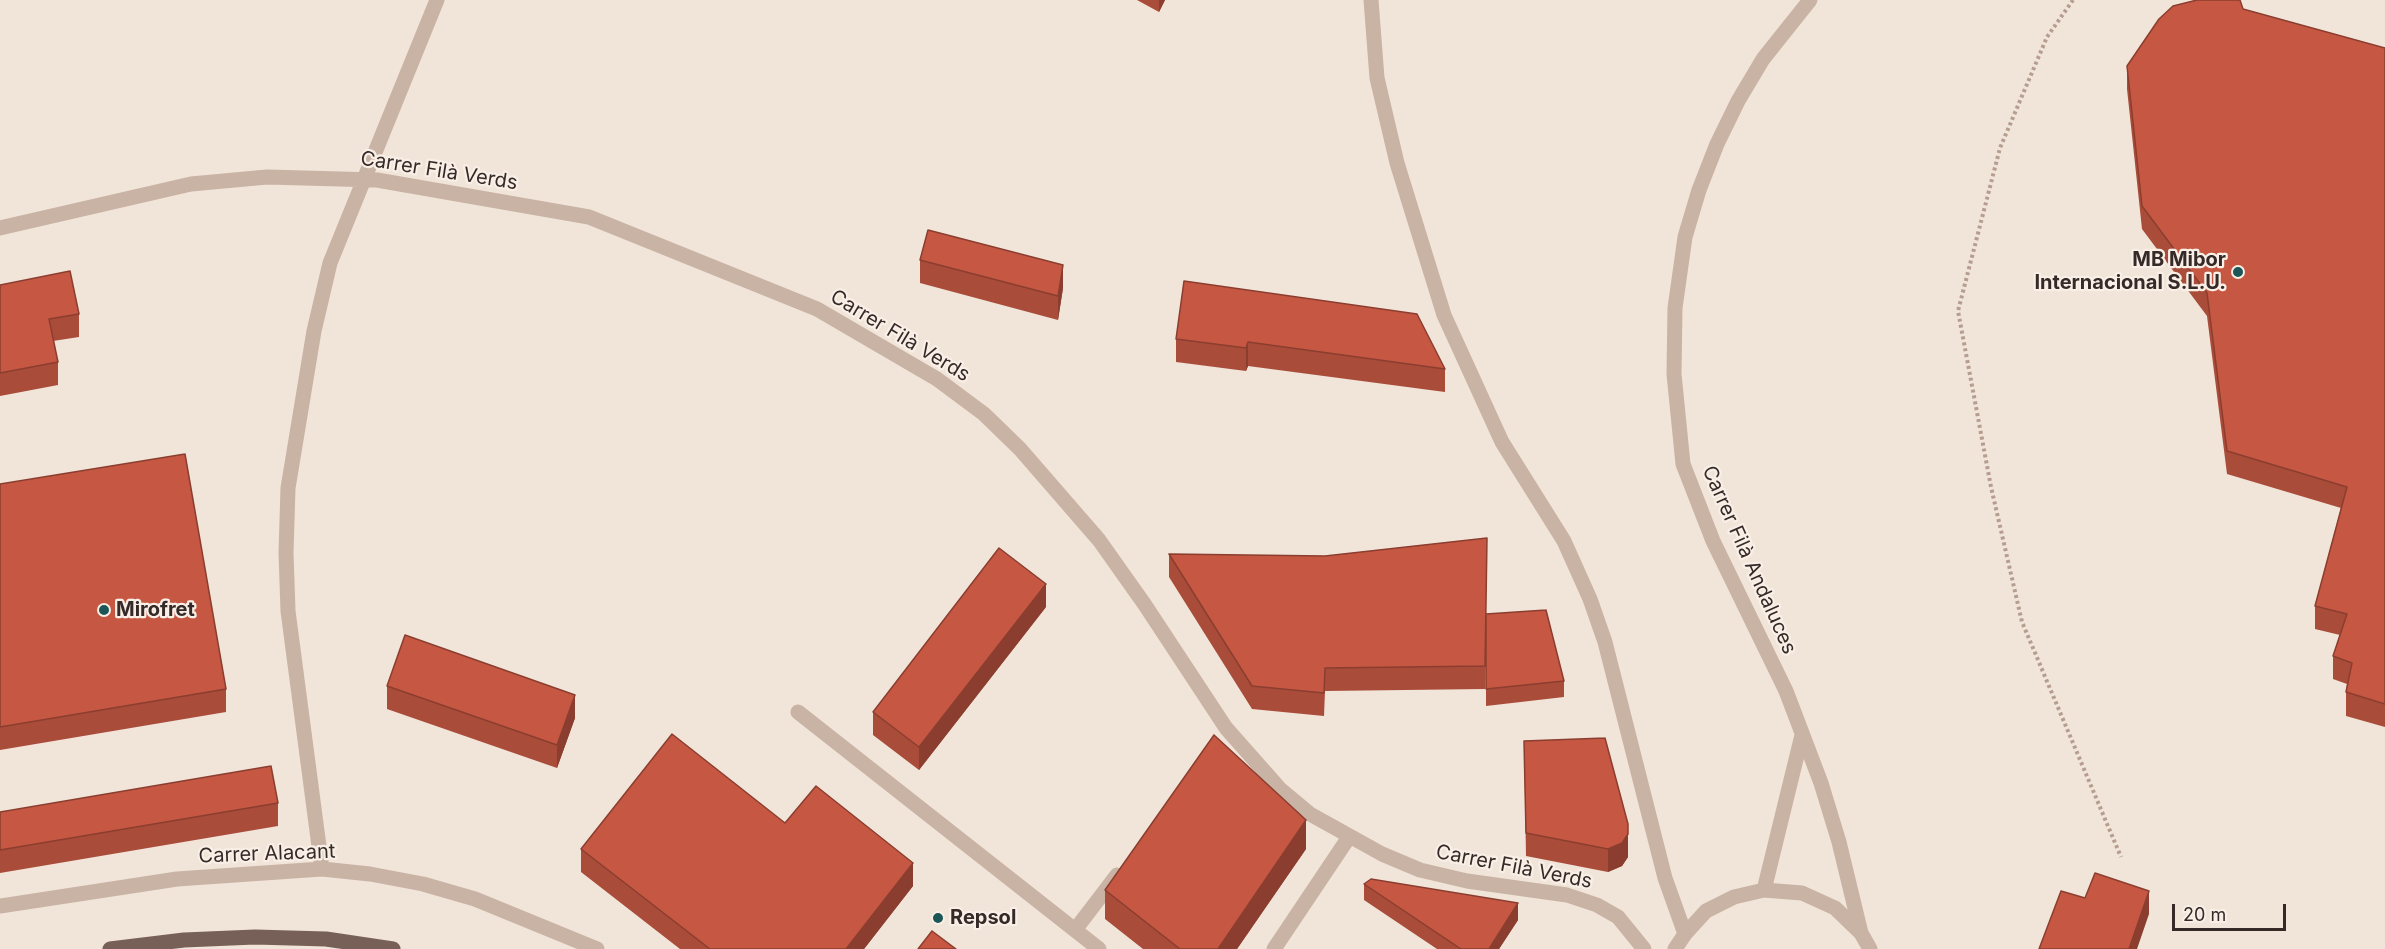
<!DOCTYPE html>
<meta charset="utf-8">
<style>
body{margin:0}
#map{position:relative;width:2385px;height:949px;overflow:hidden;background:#f1e4d9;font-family:Inter,sans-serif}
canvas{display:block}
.scale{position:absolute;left:2172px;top:904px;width:114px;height:27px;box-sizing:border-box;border:3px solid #352a27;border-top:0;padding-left:8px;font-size:18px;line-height:21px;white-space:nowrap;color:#352a27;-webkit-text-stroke:4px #f9efe6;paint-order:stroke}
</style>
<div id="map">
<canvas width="2385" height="949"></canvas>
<div class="scale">20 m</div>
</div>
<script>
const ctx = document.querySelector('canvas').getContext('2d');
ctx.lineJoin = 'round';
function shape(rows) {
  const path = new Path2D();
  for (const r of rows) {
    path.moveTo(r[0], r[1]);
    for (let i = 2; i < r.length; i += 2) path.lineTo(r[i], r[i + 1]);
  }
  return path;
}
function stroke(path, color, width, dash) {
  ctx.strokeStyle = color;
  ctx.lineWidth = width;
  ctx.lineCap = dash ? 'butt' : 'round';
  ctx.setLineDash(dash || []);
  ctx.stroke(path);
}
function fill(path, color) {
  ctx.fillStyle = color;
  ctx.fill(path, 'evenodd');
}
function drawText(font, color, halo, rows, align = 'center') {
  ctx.font = font + ' Inter,sans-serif';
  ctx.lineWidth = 4.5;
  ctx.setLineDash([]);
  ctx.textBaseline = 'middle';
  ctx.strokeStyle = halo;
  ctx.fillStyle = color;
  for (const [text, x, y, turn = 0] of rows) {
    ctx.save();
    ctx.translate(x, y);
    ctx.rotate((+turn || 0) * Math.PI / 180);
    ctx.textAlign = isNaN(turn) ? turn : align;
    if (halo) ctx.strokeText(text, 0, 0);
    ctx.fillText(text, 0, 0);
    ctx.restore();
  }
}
const path = shape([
 [2073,0,2047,37,2000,148,1958,311,1991,487,2022,622,2121,857]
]);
const lane = shape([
 [798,712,1099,949],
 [1075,930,1117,875]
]);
const street = shape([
 [1371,0,1377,78,1397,163,1444,315,1502,442,1564,541,1590,599,1605,642,1665,878,1685,934],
 [1810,0,1763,59,1738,101,1717,144,1699,190,1685,237,1675,308,1674,374,1683,464,1713,541,1786,691,1821,783,1839,842,1861,933],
 [0,228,191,184,267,177,377,180,589,217,817,309,937,379,984,414,1020,449,1099,540,1145,605,1226,728,1280,789,1310,814,1382,854,1420,870,1467,881,1567,895,1597,905,1618,917,1644,949],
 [322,869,288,611,286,553,288,488,314,331,330,263,437,0],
 [1764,890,1802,735],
 [0,906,177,879,322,869,370,874,423,884,475,899,597,949],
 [1274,949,1349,837],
 [1675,949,1685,934,1706,911,1734,897,1764,890,1802,893,1835,908,1861,933,1870,949]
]);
const primary = shape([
 [110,949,184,940,255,937,326,939,393,949]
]);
const wall = shape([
 [1137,0,1165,0,1159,12],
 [2243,9,2385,48,2385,727,2346,716,2346,692,2347,684,2333,679,2333,656,2340,635,2315,629,2315,606,2341,508,2227,474,2207,316,2142,229,2127,89,2127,66],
 [920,260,1063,288,1058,320,920,283],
 [1184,281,1445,369,1445,392,1248,366,1246,371,1176,362,1176,339],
 [0,285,79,314,79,337,53,341,58,362,58,385,0,396],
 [0,484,226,689,226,712,0,750],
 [1169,554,1486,614,1564,681,1564,697,1486,706,1486,629,1485,689,1325,691,1324,716,1252,709,1169,577],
 [1046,607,919,770,873,735,873,712],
 [387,686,575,718,557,768,387,709],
 [1524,741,1628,847,1628,857,1622,866,1608,872,1526,856],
 [278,803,278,826,0,873,0,812],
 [581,849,913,886,864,949,680,949,581,872],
 [1306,849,1237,949,1143,949,1105,919,1105,890],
 [1364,884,1518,920,1499,949,1437,949,1364,900]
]);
const shadedWall = shape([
 [1159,0,1165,0,1159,12],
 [1063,265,1063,288,1058,320,1058,296],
 [1248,342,1248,366,1246,371,1246,348],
 [1046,584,1046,607,919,770,919,747],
 [575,695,575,718,557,768,557,745],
 [1306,820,1306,849,1237,949,1218,949],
 [1628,824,1628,857,1622,866,1608,872,1608,849],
 [913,863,913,886,864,949,846,949],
 [2149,891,2149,914,2137,949,2129,949],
 [1518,903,1518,920,1499,949,1489,949]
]);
const building = shape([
 [2197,0,2240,0,2243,9,2385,48,2385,704,2346,692,2352,663,2333,656,2347,614,2315,606,2347,487,2227,451,2207,293,2142,206,2127,66,2159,19,2173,6,2197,0],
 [928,230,1063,265,1058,296,920,260,928,230],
 [70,271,79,314,49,319,58,362,0,373,0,285,70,271],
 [1184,281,1417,314,1445,369,1248,342,1246,348,1176,339,1184,281],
 [185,454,226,689,0,727,0,484,185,454],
 [1487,538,1485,666,1325,668,1324,693,1252,686,1169,554,1325,556,1487,538],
 [999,548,1046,584,919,747,873,712,999,548],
 [1546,610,1564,681,1486,689,1486,614,1546,610],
 [405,635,575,695,557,745,387,686,405,635],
 [672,734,785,823,816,786,913,863,846,949,710,949,581,849,672,734],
 [1214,735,1306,820,1218,949,1180,949,1105,890,1214,735],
 [1605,738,1628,824,1628,834,1622,843,1608,849,1526,833,1524,741,1605,738],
 [271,766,278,803,0,850,0,812,271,766],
 [2095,873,2149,891,2129,949,2039,949,2061,891,2085,898,2095,873],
 [1371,879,1518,903,1489,949,1461,949,1364,884,1371,879],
 [932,931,956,949,918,949,932,931]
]);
const markers = [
 [2238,272,6,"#1c5656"],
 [104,610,6,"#1c5656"],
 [938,918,6,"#1c5656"]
];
const streetNames = [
 ["Carrer Filà Verds",439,171,9],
 ["Carrer Filà Verds",900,336,31],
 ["Carrer Filà Andaluces",1749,560,66],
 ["Carrer Alacant",267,854,-2],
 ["Carrer Filà Verds",1514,867,11]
];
const poiNames = [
 ["MB Mibor",2226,260,"right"],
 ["Internacional S.L.U.",2226,283,"right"],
 ["Mirofret",116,610],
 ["Repsol",950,918]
];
stroke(path, '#b59d90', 4, [3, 3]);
stroke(lane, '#c9b3a5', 15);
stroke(street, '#c9b3a5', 15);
stroke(primary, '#776058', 15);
fill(wall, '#aa4c3a');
fill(shadedWall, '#8b3e2f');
fill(building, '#c65843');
stroke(building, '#8b3e2f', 1.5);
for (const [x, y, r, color] of markers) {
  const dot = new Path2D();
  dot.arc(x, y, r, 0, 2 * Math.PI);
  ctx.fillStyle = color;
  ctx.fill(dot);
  stroke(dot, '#f9efe6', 2);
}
drawText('20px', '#352a27', '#f9efe6', streetNames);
drawText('bold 20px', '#352a27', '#f9efe6', poiNames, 'left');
</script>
